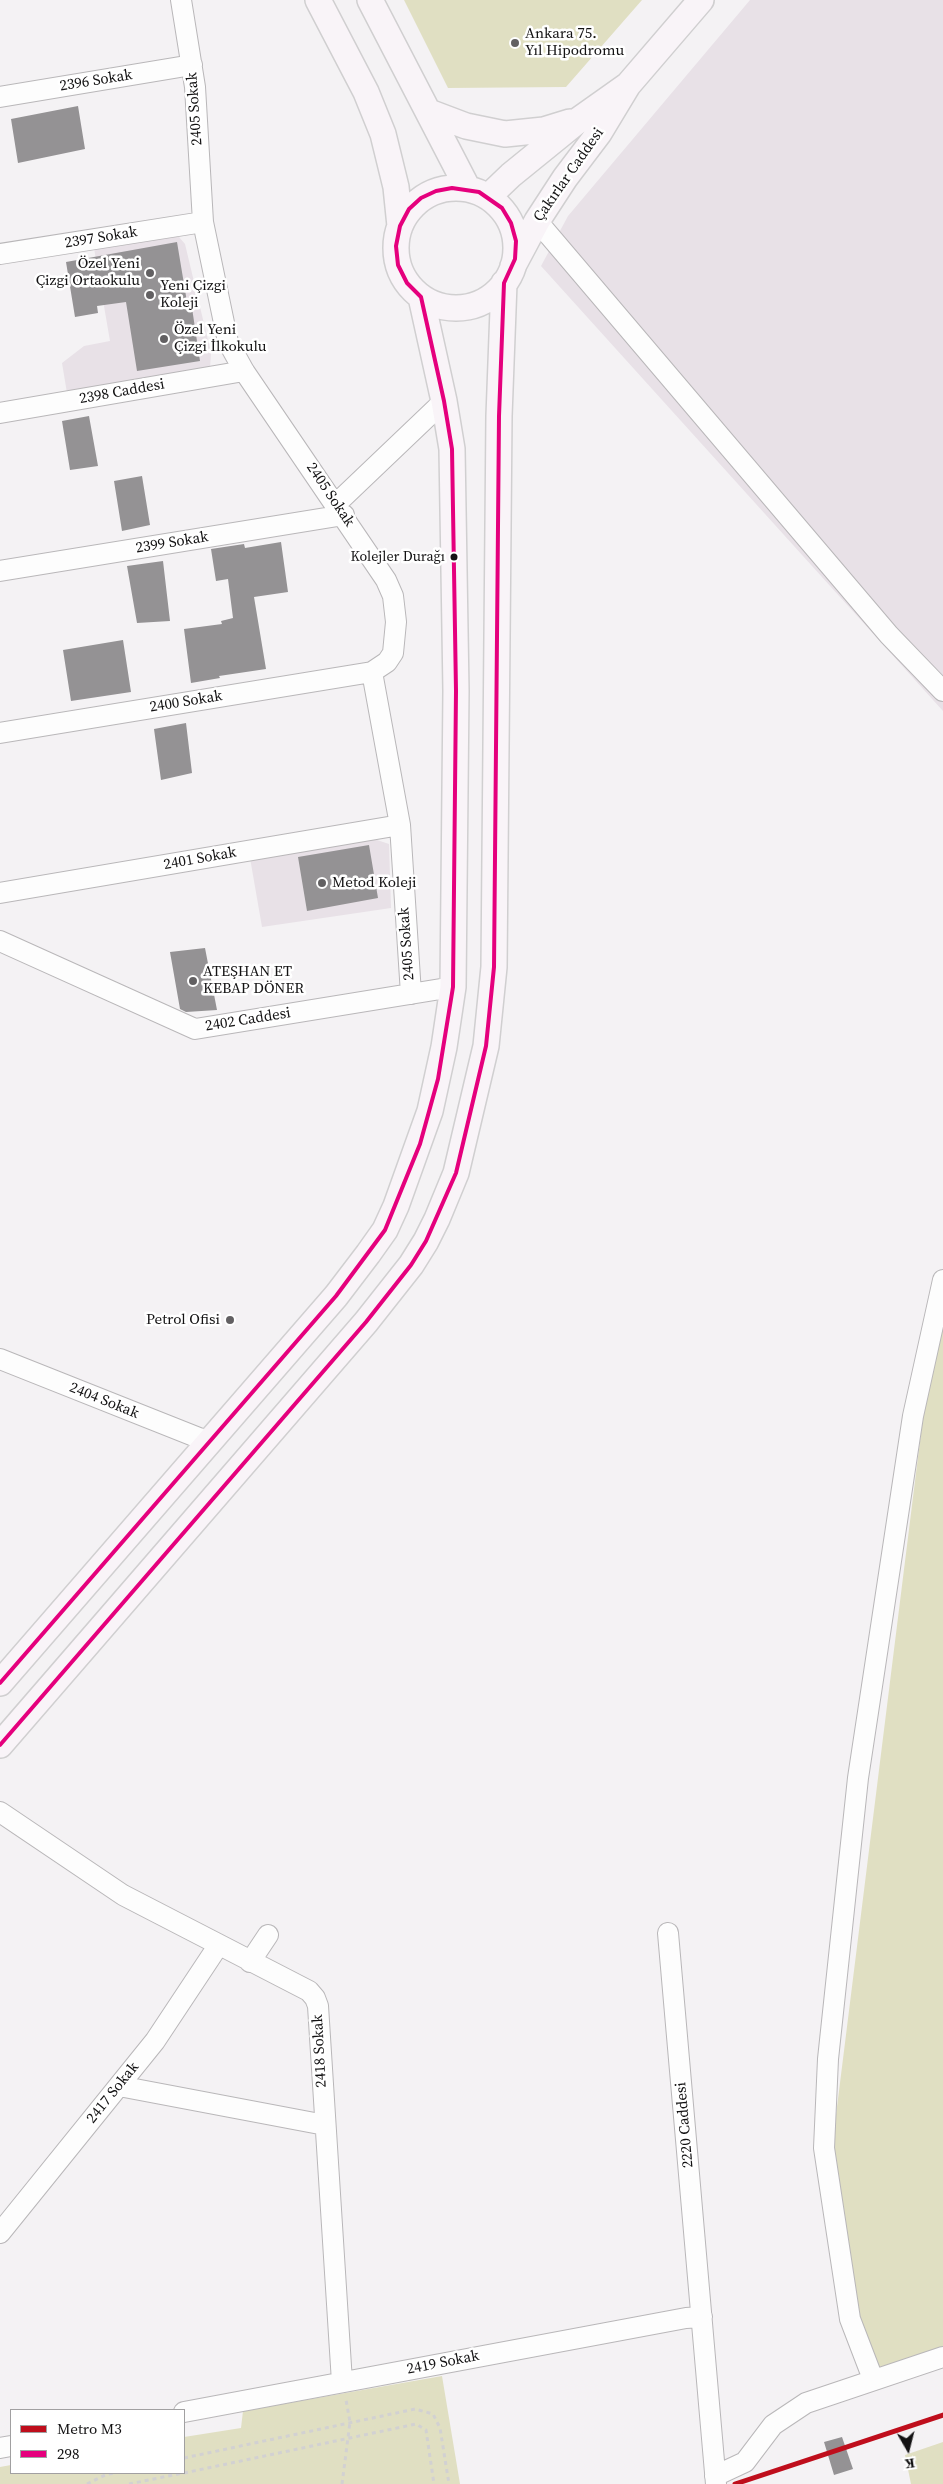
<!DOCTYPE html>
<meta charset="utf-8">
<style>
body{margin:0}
#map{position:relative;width:943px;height:2484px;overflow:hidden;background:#f4f2f4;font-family:"Source Serif 4",serif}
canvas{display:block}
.legend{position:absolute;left:10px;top:2409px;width:175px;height:65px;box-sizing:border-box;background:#fff;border:1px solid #a1a0a1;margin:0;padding:6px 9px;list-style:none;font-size:15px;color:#131213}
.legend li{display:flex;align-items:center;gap:10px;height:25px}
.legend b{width:25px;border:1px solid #a1a0a1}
.north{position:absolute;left:883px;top:2424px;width:50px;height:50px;-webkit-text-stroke:4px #fff;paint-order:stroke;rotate:172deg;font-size:14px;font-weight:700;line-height:20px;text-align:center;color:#131213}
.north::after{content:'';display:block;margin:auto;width:18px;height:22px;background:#131213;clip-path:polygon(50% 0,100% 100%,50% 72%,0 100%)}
</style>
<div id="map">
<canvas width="943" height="2484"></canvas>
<ul class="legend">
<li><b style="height:6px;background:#bf0e1c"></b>Metro M3</li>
<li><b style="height:6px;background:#e5007d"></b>298</li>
</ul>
<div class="north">K</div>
</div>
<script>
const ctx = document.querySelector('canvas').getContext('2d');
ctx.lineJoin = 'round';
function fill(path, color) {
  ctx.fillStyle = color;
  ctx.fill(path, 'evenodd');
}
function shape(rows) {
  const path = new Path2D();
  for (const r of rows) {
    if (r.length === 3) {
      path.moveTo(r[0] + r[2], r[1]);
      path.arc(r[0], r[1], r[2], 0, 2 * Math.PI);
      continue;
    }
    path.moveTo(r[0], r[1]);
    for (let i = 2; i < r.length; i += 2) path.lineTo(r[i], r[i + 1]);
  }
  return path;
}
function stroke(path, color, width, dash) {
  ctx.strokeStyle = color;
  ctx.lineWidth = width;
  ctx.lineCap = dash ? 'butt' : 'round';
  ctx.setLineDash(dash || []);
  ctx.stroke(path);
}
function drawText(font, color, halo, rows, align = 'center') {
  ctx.font = font + ' "Source Serif 4",serif';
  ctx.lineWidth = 5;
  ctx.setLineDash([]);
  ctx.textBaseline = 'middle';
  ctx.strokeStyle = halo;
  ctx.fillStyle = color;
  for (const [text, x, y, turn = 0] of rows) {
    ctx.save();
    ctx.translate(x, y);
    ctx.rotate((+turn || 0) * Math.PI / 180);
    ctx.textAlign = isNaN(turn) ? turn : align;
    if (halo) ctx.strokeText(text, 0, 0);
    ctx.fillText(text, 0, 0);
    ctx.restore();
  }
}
const built = shape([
 [750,0,943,0,943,711,541,266,568,216],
 [171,235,179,237,185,244,211,353,210,368,67,393,62,363,84,346,110,341,94,248],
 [374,839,389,844,391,908,262,927,250,858]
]);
const green = shape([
 [404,0,642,0,566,87,448,88],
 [943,1325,943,2350,876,2371,855,2317,832,2147,923,1417],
 [442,2376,460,2484,0,2484,0,2467,11,2465,11,2473,184,2473,184,2437,241,2428,243,2411],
 [943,2442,943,2484,911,2484,905,2455]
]);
const building = shape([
 [78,106,85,149,18,163,11,119],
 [177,242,188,308,192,308,200,361,137,371,126,302,97,306,98,313,75,317,66,262],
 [89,416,98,466,70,470,62,421],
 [142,476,150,525,122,531,114,481],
 [281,542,288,592,254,597,266,669,219,676,220,678,191,683,184,629,222,624,221,621,233,618,228,579,216,581,211,549,244,544,245,548],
 [163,561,170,621,137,623,127,566],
 [123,640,131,692,71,701,63,650],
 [186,723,192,773,161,780,154,729],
 [369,845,378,898,307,911,298,857],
 [205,948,217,1010,186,1012,180,1009,170,952],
 [842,2437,853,2469,834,2475,824,2442]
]);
const path = shape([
 [184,2458,415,2409,433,2414,440,2428,449,2484],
 [184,2473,416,2424,426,2430,434,2484],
 [87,2484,105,2475,114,2473],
 [129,2484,183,2473],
 [342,2484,350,2422,346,2400]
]);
const minor = shape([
 [181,0,195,87,203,222,228,342,244,371,386,580,393,596,396,622,393,653,387,662,372,672,400,825,411,994],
 [0,97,192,65],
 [537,221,889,635,943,691],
 [0,254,203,222],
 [0,413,244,371],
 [336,504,444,401],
 [0,571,344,515],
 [0,733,372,672],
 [0,893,400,825],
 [0,941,195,1029,453,987],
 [0,1359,209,1442],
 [0,1812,123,1895,309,1991,315,1998,318,2006,342,2382],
 [668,1933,716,2484],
 [250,1962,268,1935],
 [119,2086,325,2125],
 [0,2233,155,2041,218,1946],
 [873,2379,850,2319,824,2148,828,2059,858,1778,913,1416,943,1280],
 [184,2412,686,2318,702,2317],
 [0,2448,11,2446],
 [715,2476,745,2462,773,2425,806,2403,943,2357]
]);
const major = shape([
 [318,0,366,92,383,134,396,187,400,226],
 [370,0,468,189],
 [628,85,701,0],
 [429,112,466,126,505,134,544,130,570,122],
 [456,248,60],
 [488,197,511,175,580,119,628,85,599,133,565,178,537,221,513,266],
 [0,1683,336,1296,368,1254,385,1230,396,1206,430,1111,444,1047,453,987,456,691,452,449,444,401,421,297],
 [0,1745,366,1322,411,1265,426,1241,437,1219,456,1173,486,1046,494,967,499,416,504,283]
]);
const bus1 = shape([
 [0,1683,336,1296,385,1230,420,1144,438,1079,453,987,456,691,452,449,444,401,421,297,407,283,398,265,396,246,400,226,409,209,421,198,436,191,452,188,479,192,502,208,511,223,516,241,515,259,504,283,499,416,494,967,486,1046,456,1173,426,1241,411,1265,366,1322,0,1745]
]);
const metro1 = shape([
 [735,2484,943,2415]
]);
const markers = [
 [515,43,5,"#626062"],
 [150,273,5,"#626062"],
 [150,295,5,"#626062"],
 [164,339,5,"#626062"],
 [454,557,4.5,"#131213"],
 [322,883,5,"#626062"],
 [193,981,5,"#626062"],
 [230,1320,5,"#626062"]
];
const busNames = [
 ["Kolejler Durağı",445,557]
];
const poiNames = [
 ["Ankara 75.",525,34],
 ["Yıl Hipodromu",525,51],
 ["Özel Yeni",140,264,"right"],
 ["Çizgi Ortaokulu",140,281,"right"],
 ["Yeni Çizgi",160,286],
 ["Koleji",160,303],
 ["Özel Yeni",174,330],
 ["Çizgi İlkokulu",174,347],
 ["Metod Koleji",332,883],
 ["ATEŞHAN ET",203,972],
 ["KEBAP DÖNER",203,989],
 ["Petrol Ofisi",220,1320,"right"]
];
const streetNames = [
 ["2396 Sokak",96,81,-9],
 ["2405 Sokak",195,109,-94],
 ["Çakırlar Caddesi",569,175,-55],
 ["2397 Sokak",101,238,-9],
 ["2398 Caddesi",122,392,-10],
 ["2405 Sokak",330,495,56],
 ["2399 Sokak",172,543,-9],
 ["2400 Sokak",186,702,-9],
 ["2401 Sokak",200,859,-10],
 ["2405 Sokak",407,944,-94],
 ["2402 Caddesi",248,1020,-9],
 ["2404 Sokak",104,1401,22],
 ["2418 Sokak",320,2051,-93],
 ["2417 Sokak",113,2093,-51],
 ["2220 Caddesi",685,2125,-95],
 ["2419 Sokak",443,2363,-11]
];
fill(built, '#e8e1e7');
fill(green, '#e0dfc2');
fill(building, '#949294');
stroke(minor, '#b9b7b9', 22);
stroke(major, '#d0cfd0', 28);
stroke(path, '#d2d1d2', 3, [4, 4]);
stroke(minor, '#fdfdfd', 20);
stroke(major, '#f9f4f8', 25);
stroke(bus1, '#e5007d', 4);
stroke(metro1, '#bf0e1c', 5);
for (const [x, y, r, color] of markers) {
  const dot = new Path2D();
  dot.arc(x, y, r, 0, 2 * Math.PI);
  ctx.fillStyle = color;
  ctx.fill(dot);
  stroke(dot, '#fff', 2);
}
drawText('14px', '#131213', '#fff', busNames, 'right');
drawText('15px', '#131213', '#fff', poiNames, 'left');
drawText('15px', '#131213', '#fff', streetNames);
</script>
